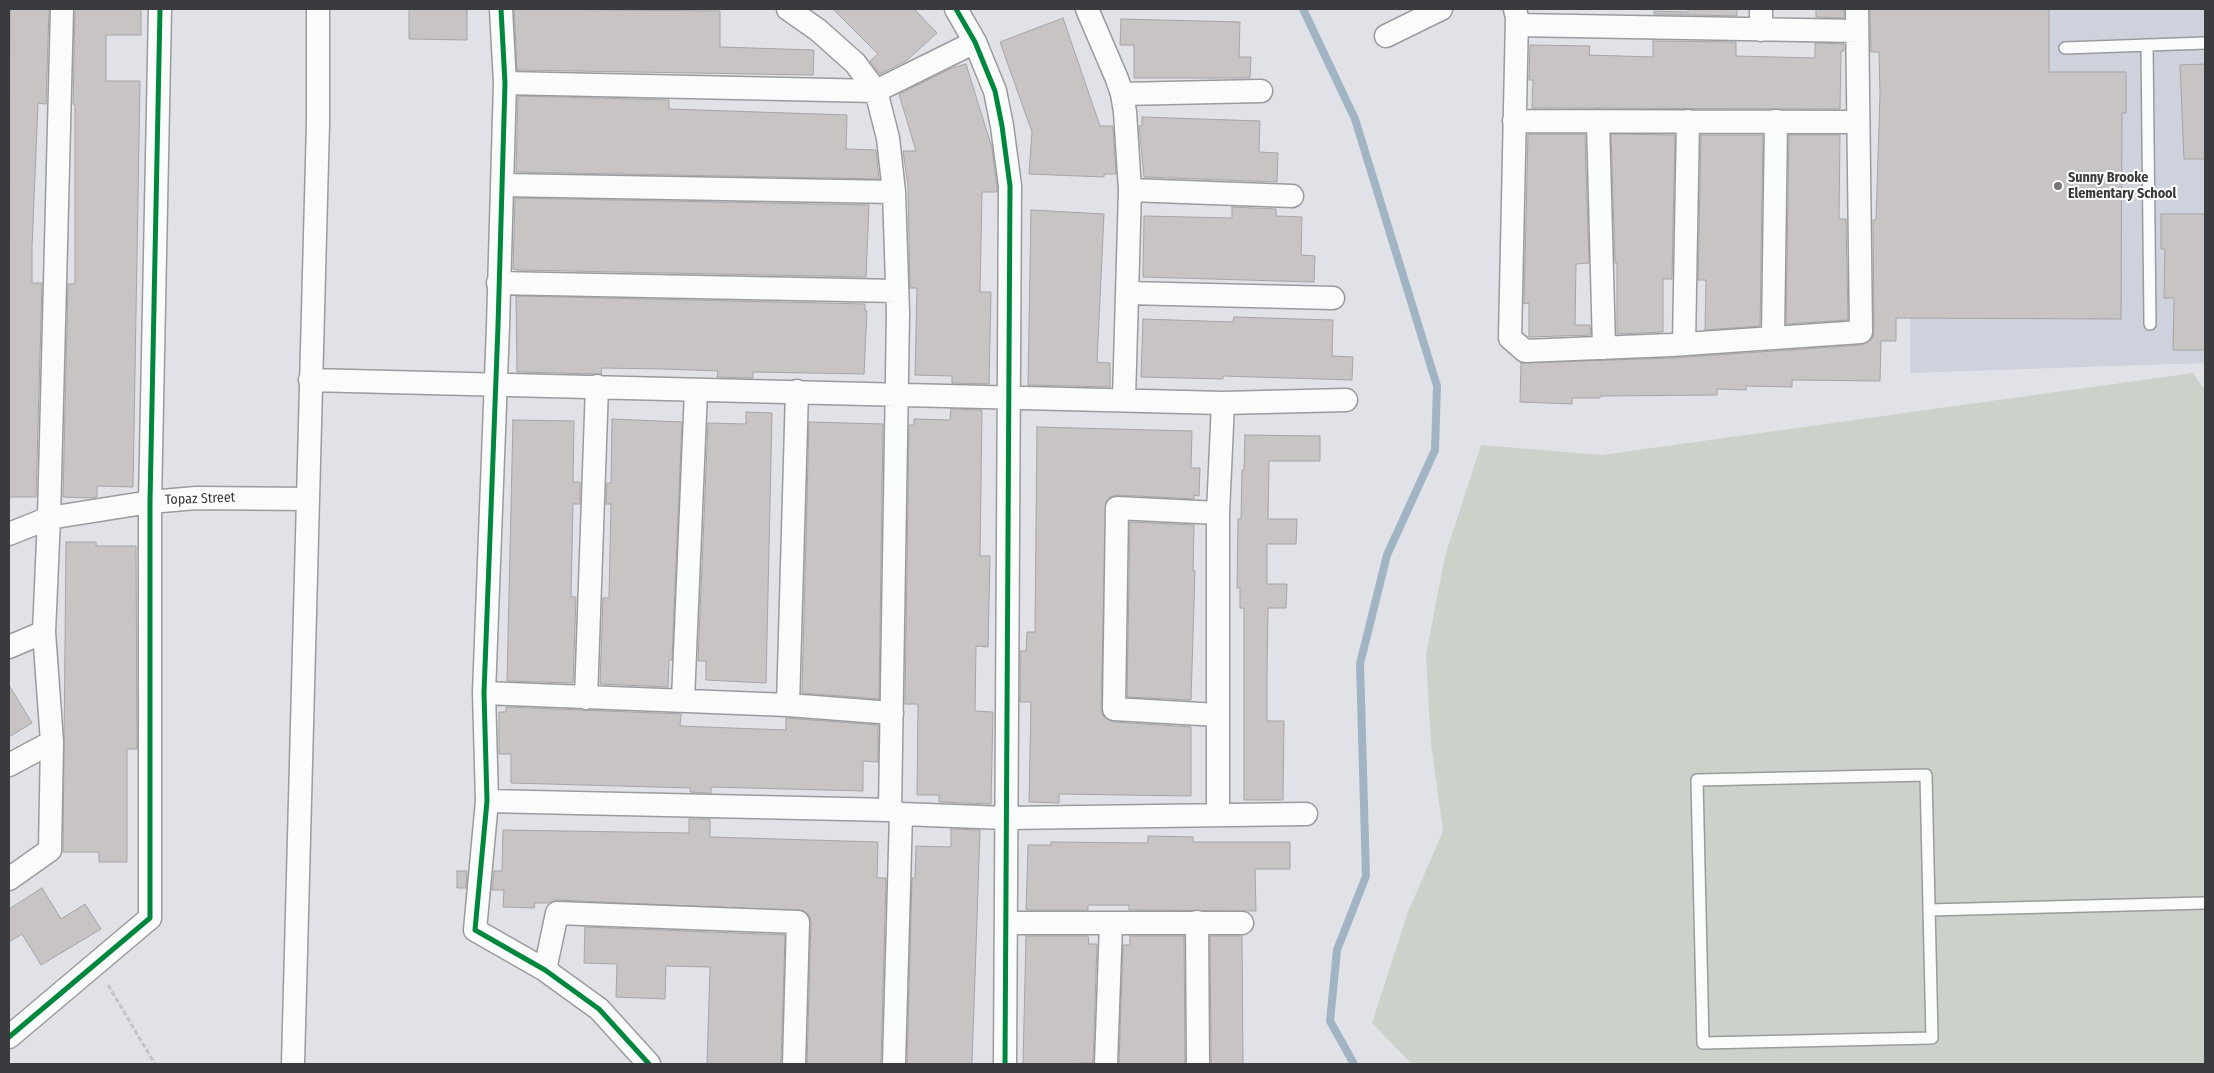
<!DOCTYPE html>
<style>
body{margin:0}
#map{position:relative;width:2214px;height:1073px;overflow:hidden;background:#e0e2e7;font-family:"Fira Sans Condensed",sans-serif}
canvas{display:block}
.frame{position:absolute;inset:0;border:10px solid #393b3e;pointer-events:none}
</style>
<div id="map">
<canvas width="2214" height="1073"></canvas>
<div class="frame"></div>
</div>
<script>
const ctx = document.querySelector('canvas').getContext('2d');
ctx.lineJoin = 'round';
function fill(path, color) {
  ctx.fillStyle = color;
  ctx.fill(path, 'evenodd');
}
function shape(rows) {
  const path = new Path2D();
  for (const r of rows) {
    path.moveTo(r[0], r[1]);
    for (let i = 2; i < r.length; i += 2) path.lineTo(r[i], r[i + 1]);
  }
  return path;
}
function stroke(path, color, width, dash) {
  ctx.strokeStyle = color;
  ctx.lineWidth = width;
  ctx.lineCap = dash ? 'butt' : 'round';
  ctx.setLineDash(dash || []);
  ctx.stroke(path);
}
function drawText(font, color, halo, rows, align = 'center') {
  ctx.font = font + ' "Fira Sans Condensed",sans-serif';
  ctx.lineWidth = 4;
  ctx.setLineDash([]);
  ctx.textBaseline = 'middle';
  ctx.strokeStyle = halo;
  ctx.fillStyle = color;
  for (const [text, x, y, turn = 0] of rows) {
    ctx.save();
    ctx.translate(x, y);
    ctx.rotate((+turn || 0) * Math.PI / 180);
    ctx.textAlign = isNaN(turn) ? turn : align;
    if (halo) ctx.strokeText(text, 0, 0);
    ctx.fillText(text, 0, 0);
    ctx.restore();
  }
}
const built = shape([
 [1912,9,2205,9,2205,363,1910,373]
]);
const green = shape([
 [2193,373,2205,390,2205,1064,1412,1064,1372,1023,1408,912,1443,831,1431,743,1426,655,1445,556,1481,445,1602,455]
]);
const stream = shape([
 [1303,9,1355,119,1437,386,1435,450,1387,555,1360,664,1366,876,1337,950,1330,1021,1354,1064]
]);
const building = shape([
 [10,9,49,9,46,104,38,103,32,247,32,283,42,283,36,497,9,497,10,9],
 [75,9,141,9,141,35,106,35,106,81,140,81,133,487,97,486,97,497,91,498,63,497,68,284,75,284,75,105,73,104,75,9],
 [409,9,467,9,467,40,409,39,409,9],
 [514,9,720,11,720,47,814,50,813,75,517,70,514,9],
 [833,9,914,9,937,33,906,61,880,74,870,61,878,54,833,9],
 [1688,9,1737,9,1737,16,1654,14,1654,11,1688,12,1688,9],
 [1816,9,1844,9,1844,18,1816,17,1816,9],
 [1870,9,2049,9,2049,72,2126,72,2126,113,2122,113,2121,319,1896,318,1896,341,1881,341,1880,381,1792,380,1792,387,1746,386,1746,390,1717,389,1717,395,1600,396,1600,398,1572,398,1572,404,1520,402,1521,363,1672,358,1862,345,1872,339,1874,332,1873,220,1876,220,1880,94,1879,52,1871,52,1870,9],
 [1063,18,1100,126,1113,126,1116,174,1104,174,1104,177,1029,174,1032,132,1000,42,1063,18],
 [1121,19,1240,22,1239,57,1251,57,1250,78,1134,78,1134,45,1120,45,1121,19],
 [1653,41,1736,42,1736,56,1815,58,1815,43,1844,44,1844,51,1841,51,1840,109,1532,108,1533,80,1529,80,1530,45,1590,46,1589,55,1653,57,1653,41],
 [966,64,992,148,997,187,997,192,982,192,980,292,991,292,989,384,952,383,952,376,915,375,917,288,910,288,908,186,903,151,916,151,899,94,952,68,966,64],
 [2205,64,2205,159,2184,159,2180,65,2205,64],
 [518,96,669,100,669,109,847,115,846,149,876,150,879,179,516,172,518,96],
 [1142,117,1260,121,1259,152,1278,153,1277,182,1144,177,1139,126,1142,126,1142,117],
 [1528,134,1585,134,1589,263,1576,264,1575,325,1590,325,1591,335,1529,337,1529,303,1524,304,1528,134],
 [1611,134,1675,135,1672,279,1663,279,1663,332,1617,334,1617,263,1615,263,1611,134],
 [1701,135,1763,135,1760,326,1705,330,1706,280,1698,280,1701,135],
 [1789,135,1840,135,1839,219,1846,219,1848,320,1786,324,1789,135],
 [515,198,869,205,866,277,517,270,513,269,515,198],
 [1232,207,1276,209,1276,216,1302,217,1301,255,1315,256,1314,282,1143,277,1144,216,1232,218,1232,207],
 [1031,210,1104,214,1097,362,1110,363,1110,387,1028,385,1031,210],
 [2161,214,2205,214,2205,350,2173,350,2174,298,2164,298,2165,249,2161,249,2161,214],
 [516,296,865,304,865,311,867,311,864,374,753,372,753,378,717,377,718,371,664,369,602,368,601,374,517,372,516,296],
 [1234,317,1333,320,1332,356,1353,357,1352,380,1223,376,1223,379,1141,377,1143,319,1233,322,1234,317],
 [951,409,982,410,980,556,990,556,988,647,976,646,975,711,993,712,991,804,939,802,939,795,917,795,918,704,905,704,909,425,914,425,914,419,950,420,951,409],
 [746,412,772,413,766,683,706,680,706,661,698,661,708,423,746,424,746,412],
 [612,419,682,422,672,660,669,660,668,687,600,684,603,598,609,598,611,504,606,504,607,483,611,483,612,419],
 [513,420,574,421,573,482,580,482,580,504,573,504,571,597,576,597,573,683,507,681,513,420],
 [809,422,883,424,879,699,802,693,809,422],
 [1037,427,1192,431,1191,468,1200,468,1199,496,1194,495,1194,499,1118,495,1110,497,1106,502,1101,709,1103,716,1113,722,1191,727,1191,796,1059,794,1059,803,1029,802,1031,702,1020,702,1020,651,1026,651,1027,632,1035,632,1037,427],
 [1245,435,1320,436,1320,461,1269,461,1268,519,1297,519,1296,544,1267,544,1267,584,1287,584,1286,608,1268,608,1267,672,1267,721,1284,721,1283,800,1244,800,1244,608,1240,608,1240,588,1237,588,1238,519,1241,519,1242,470,1244,470,1245,435],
 [1130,522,1194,525,1193,571,1195,571,1191,700,1127,697,1130,522],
 [66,542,96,542,96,546,136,546,137,749,127,749,127,862,99,862,99,852,63,852,66,542],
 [9,685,32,723,9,737,9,685],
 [506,707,681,714,680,726,731,728,786,730,786,718,878,725,878,762,863,761,863,791,711,787,711,793,690,792,691,788,511,783,511,754,499,754,499,712,506,712,506,707],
 [689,819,710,819,710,837,878,842,877,878,886,878,881,1064,807,1064,811,922,809,915,804,911,557,900,549,903,535,903,534,908,503,907,504,890,492,890,494,871,502,871,503,830,689,833,689,819],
 [951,829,980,830,972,1064,907,1064,912,878,915,878,916,846,951,847,951,829],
 [1148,836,1193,837,1193,842,1290,842,1290,869,1255,869,1256,911,1129,910,1129,905,1088,905,1088,910,1026,910,1028,845,1051,845,1051,842,1148,843,1148,836],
 [457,871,467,871,466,888,457,888,457,871],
 [42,888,61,919,85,904,101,929,41,965,22,934,9,942,9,909,42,888],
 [585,927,785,935,781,1064,707,1064,710,967,666,966,665,999,616,997,617,964,584,963,585,927],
 [1026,936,1088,936,1089,944,1097,944,1093,1063,1023,1064,1026,936],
 [1130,936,1184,936,1185,1064,1119,1064,1123,945,1130,945,1130,936],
 [1210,936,1242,936,1243,1064,1211,1064,1210,936]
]);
const path = shape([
 [108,985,155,1064]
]);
const lane = shape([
 [2147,45,2150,324],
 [2065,48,2205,43],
 [1926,775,1932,1038,1703,1043,1697,780,1926,775],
 [1929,910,2205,903]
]);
const street = shape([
 [501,9,505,83,498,326,484,693,487,801,475,930,545,970,599,1009,649,1064],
 [788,9,818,30,855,63,876,91,888,138,894,192,898,313,890,810],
 [956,9,975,42,995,91,1002,126,1010,186,1005,1064],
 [1087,9,1117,79,1122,94,1125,112,1130,190,1124,399],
 [1515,9,1517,18,1510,338,1525,351,1671,345,1861,332,1857,9],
 [1761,9,1761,30],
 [1517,25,1857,31],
 [1386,36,1441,9],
 [505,83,876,91,975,42],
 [1122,94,1261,91],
 [1514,121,1857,122],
 [1598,121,1604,348],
 [502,185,894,192],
 [1130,190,1292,196],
 [498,283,897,291],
 [1128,293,1333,298],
 [1773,337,1776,121],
 [1684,344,1688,121],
 [310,380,1223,403,1346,400],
 [9,534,49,518,150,502,196,498,307,499],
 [9,647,44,632],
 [484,693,788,705,892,713],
 [586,698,597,386],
 [683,700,696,391],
 [788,705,797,391],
 [1218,715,1114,709,1117,508,1218,513],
 [9,765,52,742],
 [487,801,890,810,901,814,1006,818,1306,814],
 [1218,815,1218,513,1223,403],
 [9,879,50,850,52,742,44,632,49,518,62,9],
 [1197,922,1198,1064],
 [1007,923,1242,923],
 [545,970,557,913,798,922,794,1064],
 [9,1037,150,918,150,502,160,9],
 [293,1064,318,123,318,9],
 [894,1064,901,814],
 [1106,1064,1111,923]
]);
const cycleway = shape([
 [501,9,505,83,498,326,484,693,487,801,475,930,545,970,599,1009,649,1064],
 [956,9,975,42,995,91,1002,126,1010,186,1005,1064],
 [9,1037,150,918,150,502,160,9]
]);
const markers = [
 [2058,186,5,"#737579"]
];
const poiNames = [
 ["Sunny Brooke",2068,178],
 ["Elementary School",2068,194]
];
const streetNames = [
 ["Topaz Street",200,499,-2]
];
fill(built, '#ced2dc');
fill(green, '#cad2c9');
stroke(stream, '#a0b4c4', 8);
fill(building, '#c9c4c4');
stroke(building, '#a5a4a6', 1);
stroke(lane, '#9a9b9e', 14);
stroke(street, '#9a9b9e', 25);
stroke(path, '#c2c4c5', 3, [5, 2.5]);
stroke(lane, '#fafbfb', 11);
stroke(street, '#fafbfb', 22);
stroke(cycleway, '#00873e', 5);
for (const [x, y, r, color] of markers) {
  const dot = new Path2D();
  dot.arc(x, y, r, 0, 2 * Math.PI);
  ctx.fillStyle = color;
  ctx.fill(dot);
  stroke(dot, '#fff', 2);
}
drawText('bold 14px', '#393b3e', '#fff', poiNames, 'left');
drawText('14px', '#393b3e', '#fff', streetNames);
</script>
